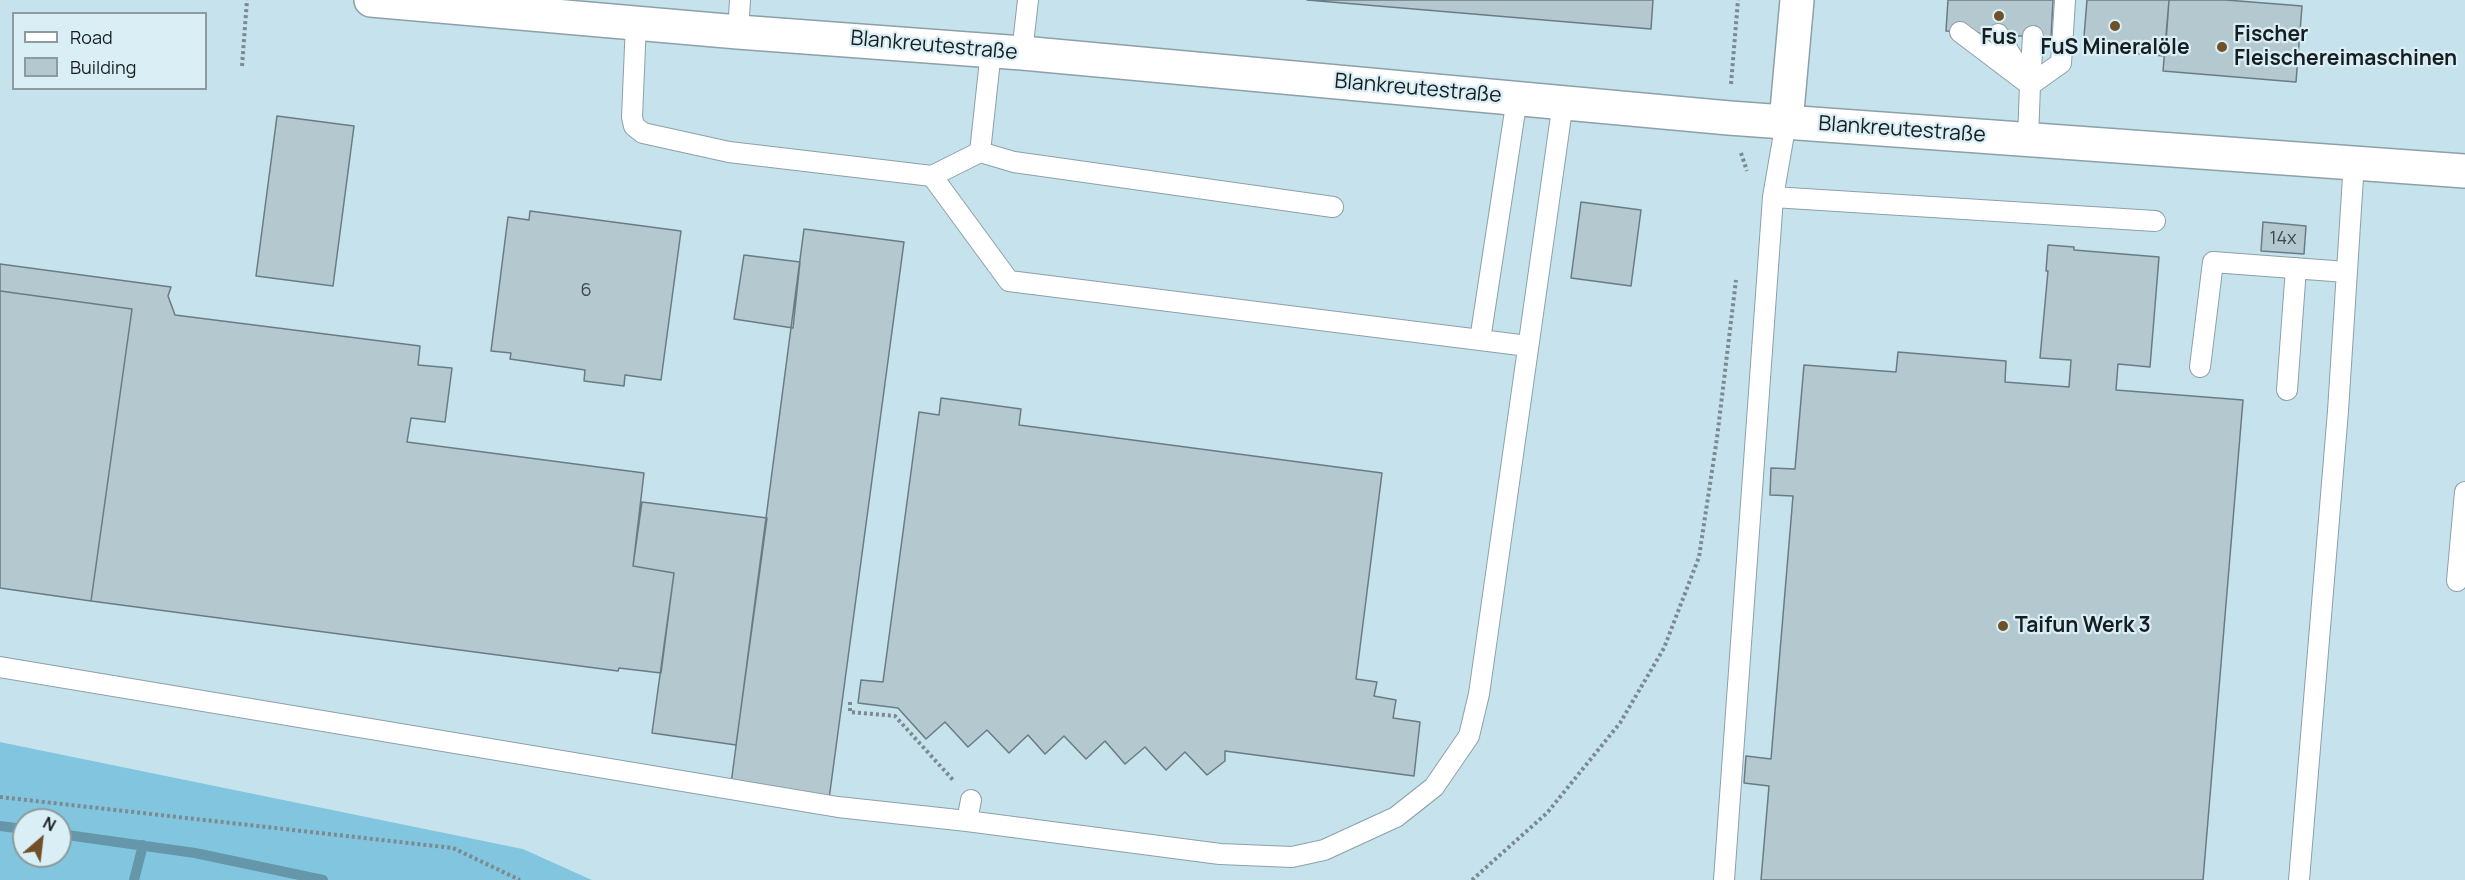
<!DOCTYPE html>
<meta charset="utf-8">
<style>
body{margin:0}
#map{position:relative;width:2465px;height:880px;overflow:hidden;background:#d9eef5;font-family:Manrope,sans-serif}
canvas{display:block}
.legend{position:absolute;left:12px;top:12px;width:195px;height:78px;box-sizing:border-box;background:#d9eef5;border:2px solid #8b9ba0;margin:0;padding:8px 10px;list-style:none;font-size:18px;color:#171e21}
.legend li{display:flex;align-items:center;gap:12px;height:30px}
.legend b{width:30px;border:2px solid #8b9ba0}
.north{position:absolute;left:12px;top:808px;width:60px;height:60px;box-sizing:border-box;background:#d9eef5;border:2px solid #8b9ba0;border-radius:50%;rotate:28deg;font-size:16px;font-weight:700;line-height:24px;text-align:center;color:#171e21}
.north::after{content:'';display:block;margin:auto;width:21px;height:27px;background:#705026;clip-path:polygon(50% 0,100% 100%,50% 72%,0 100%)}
</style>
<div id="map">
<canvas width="2465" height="880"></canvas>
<ul class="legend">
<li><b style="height:8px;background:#fff"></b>Road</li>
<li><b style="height:16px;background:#b4c8d0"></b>Building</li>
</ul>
<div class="north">N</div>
</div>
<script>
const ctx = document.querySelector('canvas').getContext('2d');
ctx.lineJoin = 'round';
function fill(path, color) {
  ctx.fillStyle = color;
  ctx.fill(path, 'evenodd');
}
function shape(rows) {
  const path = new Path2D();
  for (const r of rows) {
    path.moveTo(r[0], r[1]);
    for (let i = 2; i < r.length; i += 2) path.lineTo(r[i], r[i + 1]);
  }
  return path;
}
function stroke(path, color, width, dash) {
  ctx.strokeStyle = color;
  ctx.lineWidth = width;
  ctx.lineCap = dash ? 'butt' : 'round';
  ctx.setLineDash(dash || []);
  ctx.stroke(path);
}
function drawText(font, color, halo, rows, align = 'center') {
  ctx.font = font + ' Manrope,sans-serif';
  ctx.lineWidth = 4.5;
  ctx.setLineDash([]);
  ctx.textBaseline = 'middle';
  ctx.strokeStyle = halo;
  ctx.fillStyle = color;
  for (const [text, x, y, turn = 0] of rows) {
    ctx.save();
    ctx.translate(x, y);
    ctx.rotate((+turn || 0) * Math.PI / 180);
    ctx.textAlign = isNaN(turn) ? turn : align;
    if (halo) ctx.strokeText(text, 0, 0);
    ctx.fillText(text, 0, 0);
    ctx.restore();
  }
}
const built = shape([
 [0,0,2465,0,2465,880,592,880,523,849,0,742],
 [14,14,206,14,206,88,14,88]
]);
const forest = shape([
 [0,742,523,849,592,880,0,880],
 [24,820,60,820,60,856,24,856]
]);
const stream = shape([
 [0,826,24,829],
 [60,834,195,853,323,880],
 [134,880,143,845]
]);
const building = shape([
 [1307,0,1653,0,1651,29,1307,0],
 [1948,0,2053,0,2051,38,1946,31,1948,0],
 [2087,0,2169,0,2165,56,2083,49,2087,0],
 [2169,0,2226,0,2302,6,2296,82,2163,71,2169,0],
 [277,116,354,126,333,286,256,276,277,116],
 [1581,202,1641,210,1631,286,1571,278,1581,202],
 [530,211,681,231,661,380,625,375,624,386,584,381,585,370,510,359,511,353,491,351,508,217,529,220,530,211],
 [2263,222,2306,226,2304,254,2261,251,2263,222],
 [804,229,904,242,829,799,731,784,804,229],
 [2048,245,2074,247,2074,250,2159,257,2150,367,2118,364,2116,390,2243,400,2203,880,1761,880,1769,786,1744,783,1746,756,1771,759,1793,496,1770,495,1771,468,1795,469,1804,365,1896,372,1898,352,2006,361,2005,382,2069,387,2071,360,2040,358,2048,271,2046,271,2048,245],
 [744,255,800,262,793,328,734,319,744,255],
 [0,264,171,287,168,296,175,315,420,346,418,365,452,368,445,422,411,418,407,442,644,473,633,566,674,573,661,673,619,668,618,671,91,601,132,309,0,291,0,264],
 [0,291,132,309,91,601,0,588,0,291],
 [941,398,1021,409,1019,425,1382,473,1356,679,1377,682,1374,696,1396,700,1393,718,1420,722,1414,776,1225,751,1225,761,1207,775,1185,752,1166,770,1145,747,1125,764,1105,741,1086,759,1064,736,1045,754,1028,735,1009,753,987,730,968,747,945,722,926,739,898,708,858,703,861,680,883,682,919,412,939,415,941,398],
 [642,502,767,518,736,745,652,733,674,573,633,566,642,502]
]);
const path = shape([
 [242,66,247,0],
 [1731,84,1738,0],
 [1741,153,1747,171],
 [850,702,850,712,895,716,953,780],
 [0,797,453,848,520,880],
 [1472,880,1547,813,1620,723,1664,648,1699,557,1717,438,1736,280]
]);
const service = shape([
 [636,23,632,117,634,126,643,133,729,152,932,176,1009,281,1528,346],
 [738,32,740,0],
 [1960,32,2030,85],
 [1998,34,2022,73],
 [1022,53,1028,0],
 [2030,85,2033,36],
 [2028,139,2030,85,2061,63,2065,0],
 [980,152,1014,162,1333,207],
 [932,176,980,152,991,51],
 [1773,197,2155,221],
 [1480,340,1517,98],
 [2200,367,2213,262,2346,272],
 [2287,390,2296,268],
 [2457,581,2465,492],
 [0,667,838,807,967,821,1220,854,1292,857,1324,850,1396,817,1434,787,1469,736,1479,694,1563,102],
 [967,821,971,800],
 [1724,880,1773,197,1786,122],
 [2299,880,2338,411,2354,162]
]);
const minor = shape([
 [371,0,738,32,1022,53,1729,118,2465,171],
 [1786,122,1797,0]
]);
const markers = [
 [1999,16,6,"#705026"],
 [2115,26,6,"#705026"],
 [2222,47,6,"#705026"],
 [2003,626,6,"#705026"]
];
const numberNames = [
 ["14x",2283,239],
 ["6",586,291]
];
const poiNames = [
 ["Fischer",2234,35],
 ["Fleischereimaschinen",2234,59],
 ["Fus",1999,38,"center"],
 ["FuS Mineralöle",2115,48,"center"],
 ["Taifun Werk 3",2015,626]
];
const streetNames = [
 ["Blankreutestraße",934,46,5],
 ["Blankreutestraße",1418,89,5],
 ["Blankreutestraße",1902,130,4]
];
fill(built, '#c5e2ed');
fill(forest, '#81c6de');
stroke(stream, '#6596a9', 10);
fill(building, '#b4c8d0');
stroke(building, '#6a7c83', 1.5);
stroke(service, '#8da0a8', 22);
stroke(minor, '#8da0a8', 36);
stroke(path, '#7c8a90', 4, [3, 3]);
stroke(service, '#fff', 20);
stroke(minor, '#fff', 33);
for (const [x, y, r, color] of markers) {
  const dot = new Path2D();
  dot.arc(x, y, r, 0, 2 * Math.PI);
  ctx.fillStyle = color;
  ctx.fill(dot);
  stroke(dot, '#d9eef5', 2);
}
drawText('18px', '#3e484d', null, numberNames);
drawText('bold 21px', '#171e21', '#d9eef5', poiNames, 'left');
drawText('21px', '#171e21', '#d9eef5', streetNames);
</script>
